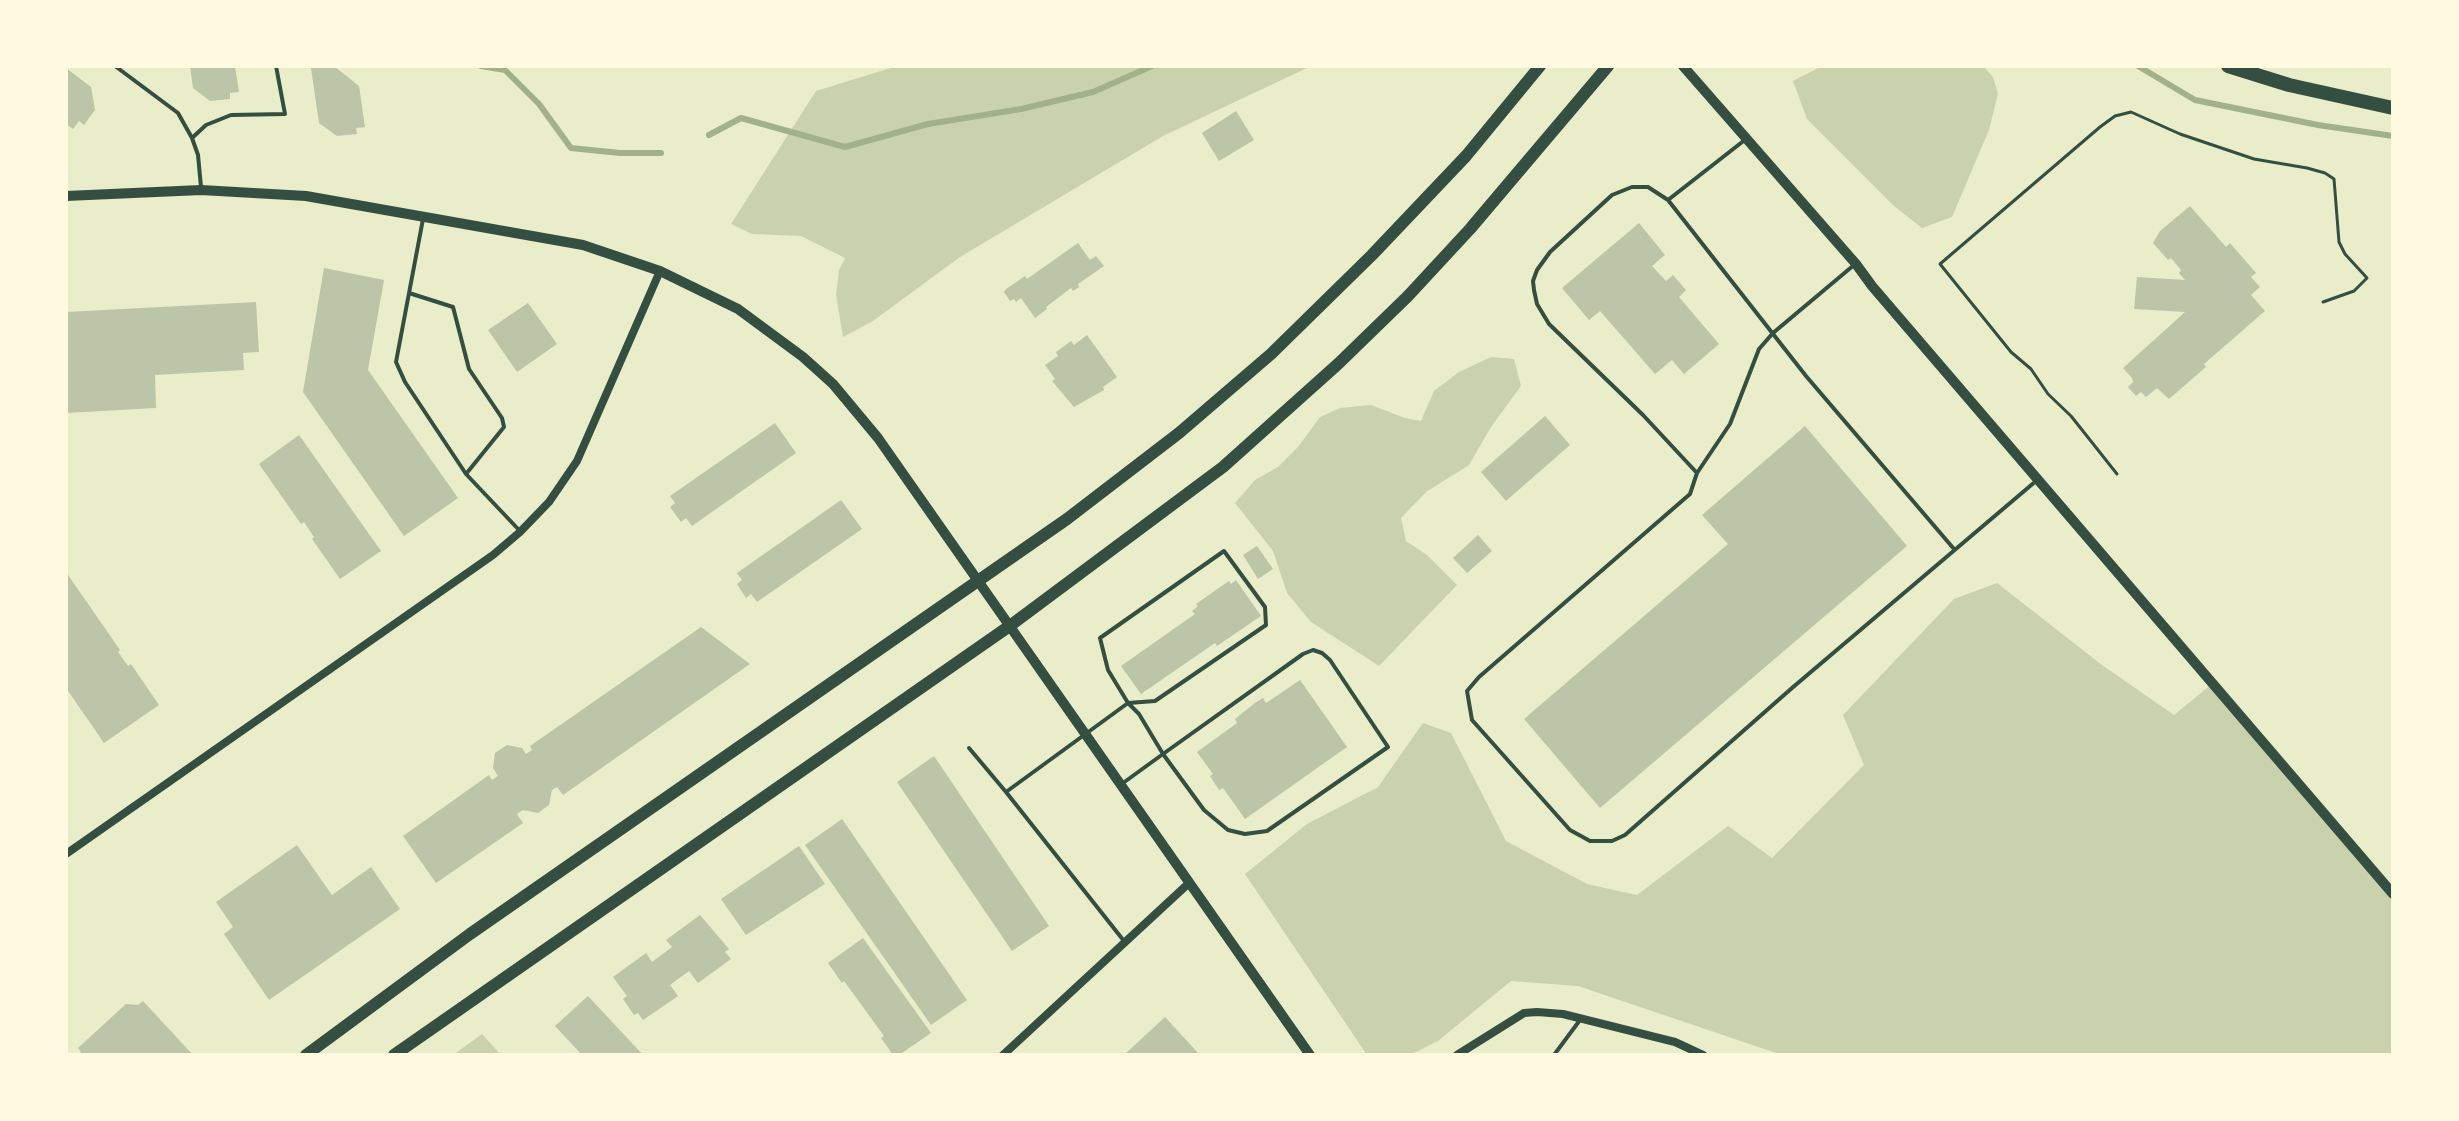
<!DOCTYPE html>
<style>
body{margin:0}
#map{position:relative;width:2459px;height:1121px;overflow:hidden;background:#e9edc9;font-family:Jost,sans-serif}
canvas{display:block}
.frame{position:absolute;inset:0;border:68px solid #fefae0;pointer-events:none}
</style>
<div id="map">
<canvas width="2459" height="1121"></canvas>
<div class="frame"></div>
</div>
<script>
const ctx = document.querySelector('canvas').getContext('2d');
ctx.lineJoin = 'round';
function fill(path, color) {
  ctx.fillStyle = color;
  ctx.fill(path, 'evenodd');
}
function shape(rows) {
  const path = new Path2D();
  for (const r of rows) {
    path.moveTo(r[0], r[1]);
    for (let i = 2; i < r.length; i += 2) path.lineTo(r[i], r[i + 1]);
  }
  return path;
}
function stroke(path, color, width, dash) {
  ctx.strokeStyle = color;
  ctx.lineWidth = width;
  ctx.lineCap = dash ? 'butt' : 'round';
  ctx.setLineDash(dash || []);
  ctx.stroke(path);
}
const green = shape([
 [897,66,1311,66,1163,136,960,257,873,321,843,337,836,295,839,270,845,258,801,236,752,234,731,224,816,91],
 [1822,66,1983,66,1993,77,1998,94,1989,130,1952,217,1922,228,1894,206,1807,119,1793,81],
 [1491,357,1514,359,1521,386,1491,427,1469,465,1426,492,1401,518,1406,541,1427,555,1457,585,1379,666,1311,622,1287,593,1273,551,1235,503,1255,480,1278,467,1298,447,1320,417,1340,408,1371,405,1405,418,1421,421,1434,391,1459,372],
 [1997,583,2102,665,2174,715,2213,683,2393,894,2393,1055,1782,1055,1578,986,1511,981,1438,1041,1410,1055,1367,1055,1245,874,1307,824,1378,787,1423,723,1451,733,1506,841,1587,884,1637,895,1728,826,1772,858,1864,765,1843,715,1954,599],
 [482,1034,501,1055,453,1055]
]);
const stream = shape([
 [481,66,505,70,539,104,571,148,620,153,661,153],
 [2138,66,2195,100,2318,125,2393,136],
 [709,135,741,118,845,147,928,124,1021,109,1093,92,1152,66]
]);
const building = shape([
 [190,66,235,66,239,92,230,93,230,99,210,101,193,88],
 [334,66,359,86,365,127,356,128,357,134,337,136,319,123,311,68],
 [66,68,91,87,95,110,84,125,79,121,73,129,66,124],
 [1236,111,1254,140,1219,161,1202,133],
 [2190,206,2226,247,2230,243,2256,273,2251,277,2260,287,2251,295,2265,311,2204,364,2206,367,2169,399,2157,388,2146,397,2141,392,2136,396,2128,387,2133,382,2132,378,2123,368,2185,312,2134,309,2137,277,2185,280,2179,273,2181,270,2171,258,2168,260,2153,243,2160,231],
 [1639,223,1665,255,1652,266,1666,281,1673,275,1686,290,1679,297,1719,344,1684,374,1672,360,1655,374,1600,311,1589,320,1562,288],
 [1078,243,1090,260,1096,256,1104,266,1078,284,1079,287,1073,291,1071,288,1046,307,1047,309,1035,318,1021,298,1016,302,1014,299,1010,301,1004,292,1006,289,1025,276,1027,279],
 [324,268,384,280,368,370,458,498,404,536,303,392],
 [256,302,259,352,243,353,244,370,155,375,156,408,66,413,66,312],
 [528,303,557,344,517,372,488,330],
 [1087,335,1117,377,1103,387,1104,390,1074,407,1052,381,1055,379,1045,365,1058,356,1056,352,1071,341,1074,345],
 [1545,416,1570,445,1506,501,1481,472],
 [775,423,796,453,692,526,686,518,681,522,670,507,675,503,670,496],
 [1805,426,1907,546,1600,808,1524,719,1728,544,1702,515],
 [299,435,381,551,340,579,312,539,314,537,304,522,301,524,259,464],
 [841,500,862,529,757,602,751,594,746,598,737,584,742,580,737,573],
 [1478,535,1492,551,1467,573,1453,558],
 [1257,546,1273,569,1258,579,1243,555],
 [66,572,120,650,118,652,128,666,131,664,159,705,104,743,66,688],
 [1236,580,1261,616,1217,646,1215,643,1141,694,1121,666,1195,614,1192,611,1198,606,1196,604,1229,581,1231,584],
 [701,627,750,664,563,795,557,787,552,790,549,805,538,813,523,810,517,814,523,823,436,883,403,836,489,775,492,780,498,776,493,768,495,753,507,745,522,748,526,754,532,750,530,746],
 [1300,680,1347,747,1245,819,1223,788,1219,790,1210,776,1213,774,1197,752,1237,723,1235,719,1255,703,1263,698,1266,703],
 [934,756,1049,926,1012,951,897,782],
 [842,819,967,1000,931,1025,805,845],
 [297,845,332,895,371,867,400,909,269,1000,224,934,233,927,216,902],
 [799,846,825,884,746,935,721,899],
 [700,915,729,949,725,952,731,959,698,983,689,971,670,985,678,996,643,1020,638,1013,634,1015,623,999,627,996,613,977,646,953,652,962,672,947,666,940],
 [863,938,931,1033,899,1055,893,1055,881,1038,884,1036,844,981,842,983,828,963],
 [588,996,643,1055,582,1055,555,1026],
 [143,1001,193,1055,78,1055,81,1052,78,1048,126,1004,138,1005],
 [1165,1017,1200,1055,1124,1055]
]);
const path = shape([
 [2117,474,2071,416,2048,394,2031,369,2011,352,1940,264,2100,127,2115,116,2131,112,2180,134,2254,159,2307,168,2325,173,2334,179,2339,242,2345,254,2367,278,2354,291,2323,302]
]);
const service = shape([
 [115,66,178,113,192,138,198,155,201,187],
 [192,138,206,125,231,115,285,114,276,66],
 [1746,139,1668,200,1648,187,1632,187,1612,195,1550,252,1537,270,1533,281,1534,290,1537,304,1549,324,1643,415,1697,473,1690,494,1479,677,1467,691,1472,720,1570,830,1590,841,1612,841,1625,835,1792,688,2036,481],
 [1668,200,1806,376,1954,549],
 [423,219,396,362,405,382,466,474,519,530],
 [409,293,453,307,469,369,502,418,504,427,466,474],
 [1697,473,1730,424,1759,349,1773,333,1854,265],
 [969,748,1006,792],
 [1123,783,1163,754,1303,654,1313,650,1322,653,1330,660,1388,747,1267,831,1245,834,1228,830,1204,810,1163,754,1139,714,1128,703,1108,670,1100,638,1224,551,1265,607,1266,625,1155,701,1128,703,1006,792,1124,941],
 [1554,1055,1580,1020]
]);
const minor = shape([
 [66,854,493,555,520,532,549,502,577,461,660,271],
 [1003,1055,1189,883],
 [1457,1055,1524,1013,1537,1012,1563,1014,1675,1042,1703,1055]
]);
const tertiary = shape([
 [1683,66,1856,264,1872,286,2393,894],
 [66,196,201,190,306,196,583,245,660,271,738,309,803,357,833,384,878,438,1310,1055]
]);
const primary = shape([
 [306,1055,470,934,1067,519,1179,433,1271,354,1372,255,1466,156,1540,66],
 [394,1055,1011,625,1223,467,1338,364,1408,296,1470,229,1608,66]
]);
const motorway = shape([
 [2228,66,2289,85,2393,108]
]);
fill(green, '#cad2ad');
stroke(stream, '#a3b18a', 6);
fill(building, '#bcc5a7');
stroke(path, '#344e41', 3);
stroke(service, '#344e41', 4);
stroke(minor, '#344e41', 8);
stroke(tertiary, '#344e41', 10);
stroke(primary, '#344e41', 12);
stroke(motorway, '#344e41', 14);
</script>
